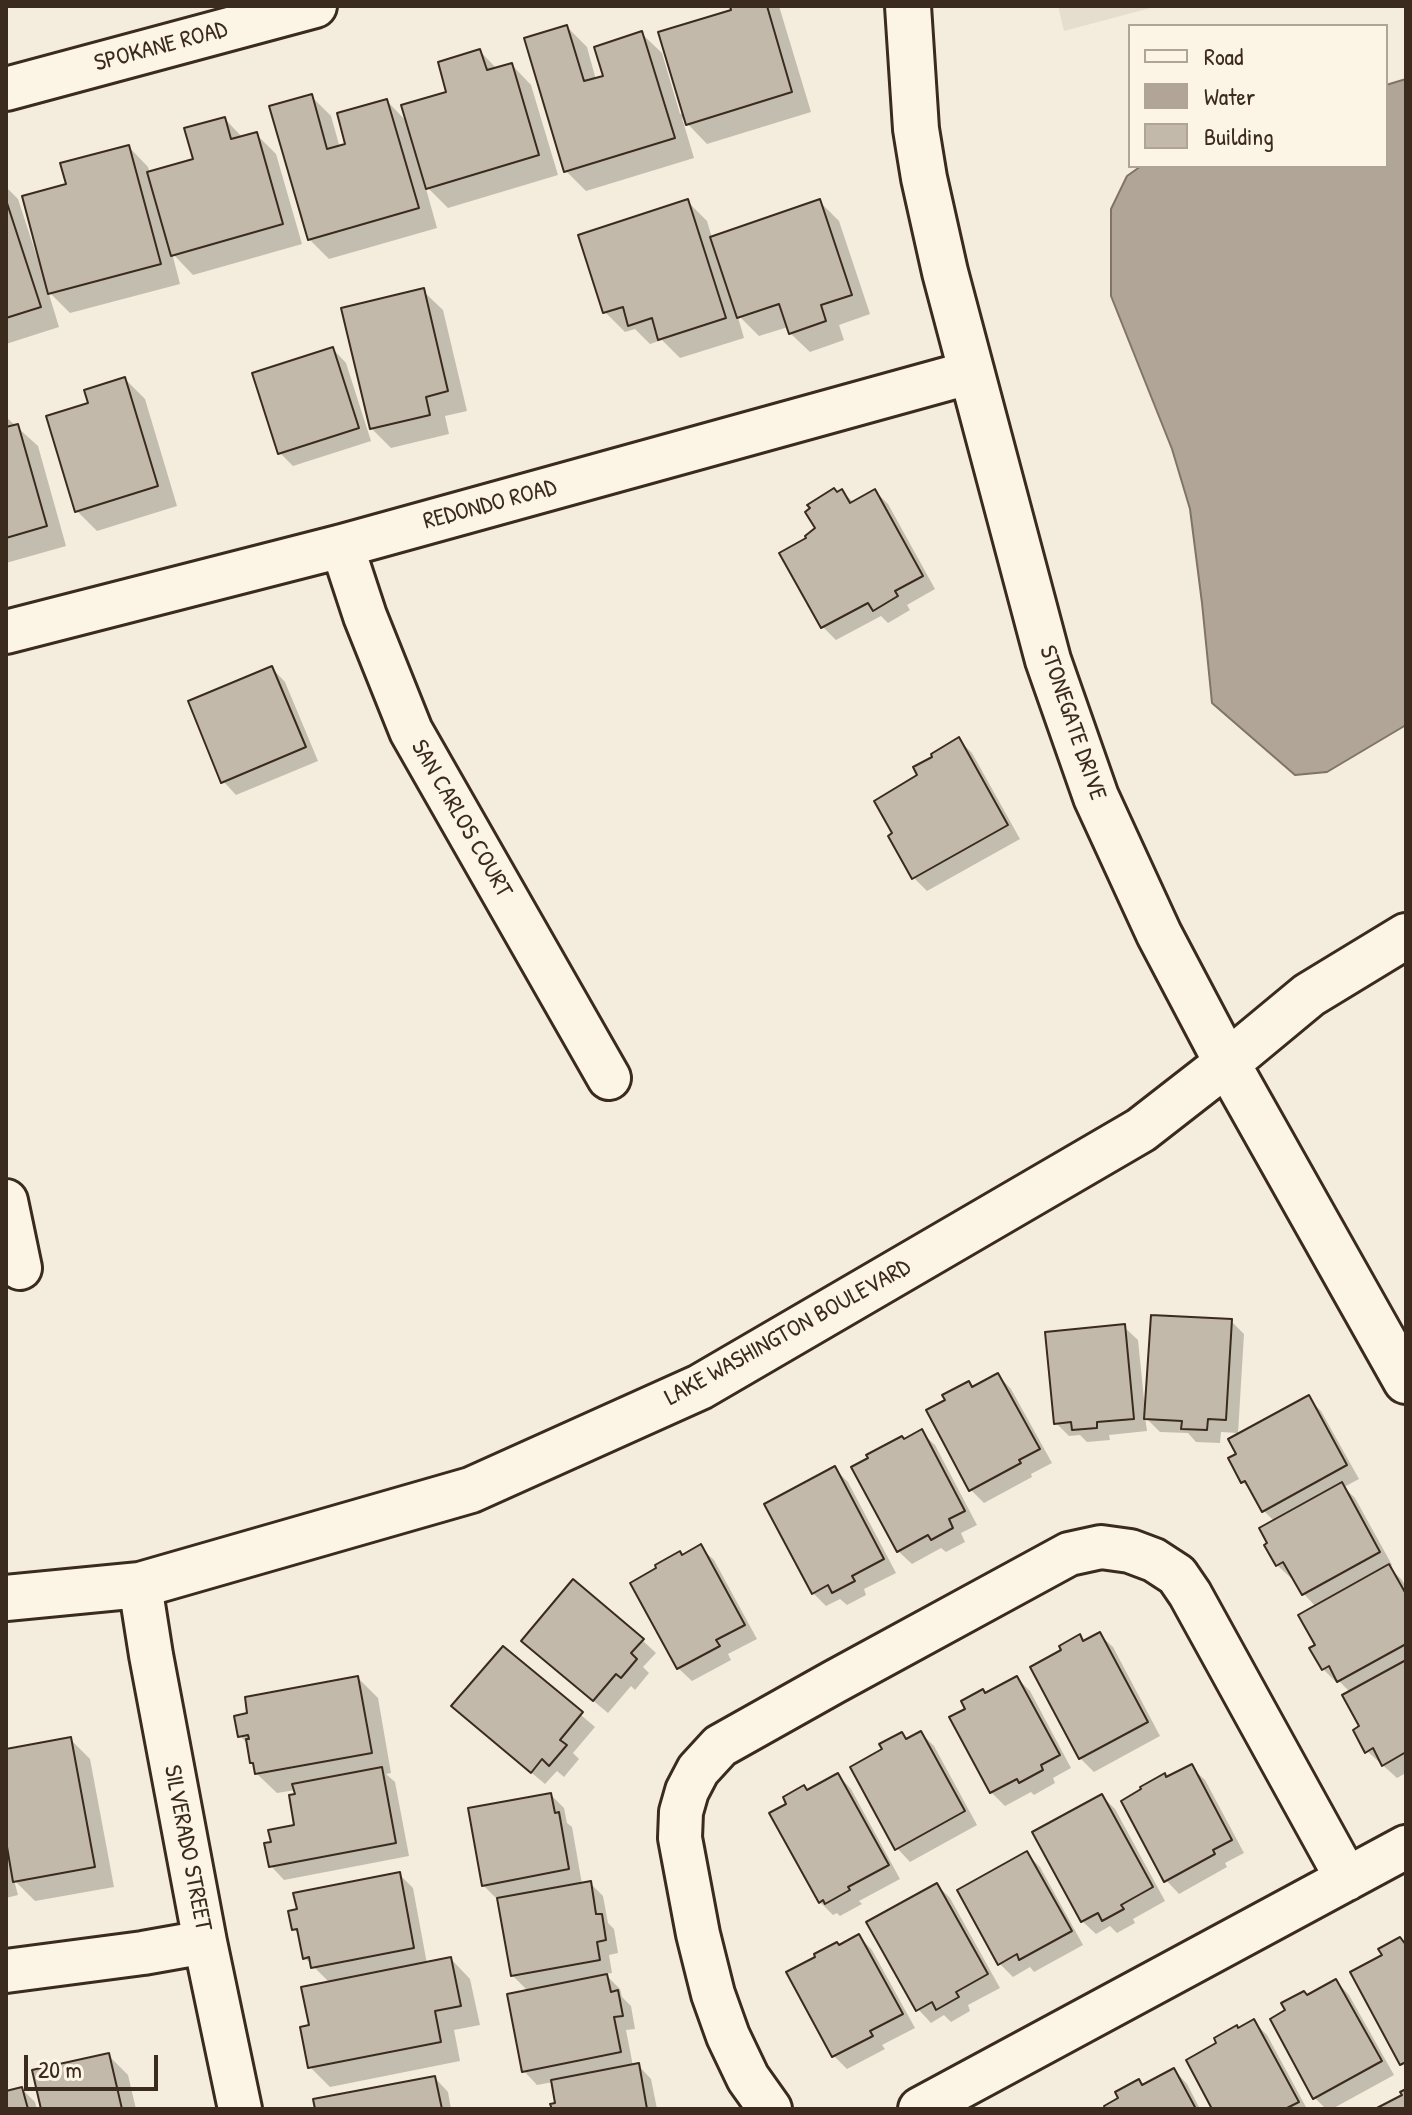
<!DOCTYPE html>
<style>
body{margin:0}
#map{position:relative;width:1412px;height:2115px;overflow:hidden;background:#f4eddd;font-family:"Patrick Hand",sans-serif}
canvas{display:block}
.frame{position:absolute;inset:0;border:8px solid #3b2a1e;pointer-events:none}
.legend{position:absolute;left:1128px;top:24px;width:260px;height:144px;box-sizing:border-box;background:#fcf5e5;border:2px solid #afa495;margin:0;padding:10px 14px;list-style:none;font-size:24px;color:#3b2a1e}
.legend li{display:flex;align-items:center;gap:16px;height:40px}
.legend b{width:40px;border:2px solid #afa495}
.scale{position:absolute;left:24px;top:2055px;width:134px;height:36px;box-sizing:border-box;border:4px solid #3b2a1e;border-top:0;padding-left:10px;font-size:24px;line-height:28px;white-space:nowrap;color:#3b2a1e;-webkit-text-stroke:6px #fcf5e5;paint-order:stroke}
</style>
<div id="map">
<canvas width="1412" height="2115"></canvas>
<div class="frame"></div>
<ul class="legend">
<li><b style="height:10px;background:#fcf5e5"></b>Road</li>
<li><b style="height:22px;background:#b0a596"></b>Water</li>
<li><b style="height:22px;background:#c3b9aa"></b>Building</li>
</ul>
<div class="scale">20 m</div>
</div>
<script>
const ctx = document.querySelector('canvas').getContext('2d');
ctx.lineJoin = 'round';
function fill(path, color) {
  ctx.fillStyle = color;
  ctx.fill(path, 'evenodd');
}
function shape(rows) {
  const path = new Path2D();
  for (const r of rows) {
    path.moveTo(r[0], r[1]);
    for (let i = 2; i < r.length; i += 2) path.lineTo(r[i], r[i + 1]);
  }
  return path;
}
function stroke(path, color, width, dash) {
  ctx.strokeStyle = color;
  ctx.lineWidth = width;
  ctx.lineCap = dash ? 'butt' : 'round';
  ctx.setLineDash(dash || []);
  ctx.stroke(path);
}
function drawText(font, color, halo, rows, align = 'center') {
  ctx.font = font + ' "Patrick Hand",sans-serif';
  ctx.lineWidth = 8;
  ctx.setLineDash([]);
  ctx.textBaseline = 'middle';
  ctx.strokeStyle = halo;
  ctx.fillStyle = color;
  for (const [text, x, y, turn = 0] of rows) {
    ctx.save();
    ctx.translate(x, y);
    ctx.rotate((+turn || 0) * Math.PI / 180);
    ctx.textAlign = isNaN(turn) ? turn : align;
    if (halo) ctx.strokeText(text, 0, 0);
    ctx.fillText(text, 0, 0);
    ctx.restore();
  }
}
const built = shape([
 [1058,6,1158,6,1064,31]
]);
const water = shape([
 [1406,79,1406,725,1327,772,1295,775,1212,703,1202,603,1190,509,1172,449,1111,296,1111,209,1127,176,1141,166,1386,166,1386,85,1406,79]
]);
const shadow = shape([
 [732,6,779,6,811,112,707,144,682,118,694,158,586,191,566,171,567,27,587,47,596,80,605,77,642,34,662,53,680,114,684,113,733,11],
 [480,51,497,69,512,65,531,85,558,175,448,208,425,185,437,228,329,259,309,239,311,96,331,116,340,148,348,146,387,101,409,124,449,93],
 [225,119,243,138,256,134,276,154,302,244,193,275,172,253,180,284,70,313,48,291,59,327,6,344,6,187,18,199,39,263,42,262,68,186,129,147,148,167,150,173,195,161],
 [687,201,707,221,712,238,820,202,839,221,870,314,839,325,844,340,810,352,790,333,788,327,759,336,737,314,744,338,680,358,662,340,650,344,635,329,625,332,605,312],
 [423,291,443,310,467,411,445,416,449,434,391,448,371,428],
 [333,349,346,363,371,441,293,466,280,453],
 [125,379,145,399,177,506,97,531,77,511,91,404],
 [6,417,38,446,66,546,6,563],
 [842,491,854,503,875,491,888,504,935,589,907,605,910,610,888,623,881,616,836,640,822,626,809,539,818,528,813,509],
 [272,668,285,682,318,761,236,795,223,781],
 [959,740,972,753,1020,839,927,891,914,878,920,775],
 [1231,1321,1244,1334,1238,1433,1221,1432,1220,1443,1196,1442,1188,1433,1160,1432,1145,1417,1147,1431,1109,1435,1110,1440,1087,1442,1080,1435,1069,1436,1056,1423,1124,1327,1138,1340,1145,1409,1147,1409],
 [998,1375,1011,1389,1052,1463,1031,1474,1032,1477,984,1503,971,1490,929,1411],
 [1308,1398,1321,1411,1359,1479,1344,1487,1355,1498,1392,1565,1389,1567,1402,1580,1406,1587,1406,1773,1397,1778,1367,1751,1362,1727,1350,1692,1339,1681,1336,1682,1323,1669,1317,1645,1316,1607,1304,1594,1294,1577,1291,1578,1277,1565,1274,1521,1263,1510,1254,1494,1243,1482,1230,1459],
 [921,1432,935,1445,977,1525,961,1533,965,1542,946,1552,941,1548,912,1564,898,1551],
 [834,1468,848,1482,896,1573,864,1589,866,1595,847,1605,840,1599,826,1606,813,1593],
 [700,1547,714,1560,757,1639,728,1654,731,1660,692,1681,678,1668],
 [1099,1634,1113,1647,1160,1736,1094,1772,1080,1758,1032,1668,1064,1651,1079,1637,1085,1642],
 [642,1640,656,1653,643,1667,649,1673,635,1690,631,1686,608,1713,537,1654],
 [503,1648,595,1727,573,1753,579,1759,564,1777,557,1771,545,1784,467,1719],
 [358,1678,378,1698,391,1773,386,1774,395,1782,409,1856,284,1880,271,1866,273,1843,296,1826,296,1790,277,1793,257,1774,249,1745,240,1736],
 [1017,1678,1030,1691,1071,1768,1053,1778,1055,1783,1034,1795,1031,1792,1005,1806,991,1792,967,1710,986,1695],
 [921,1733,934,1746,977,1825,910,1862,897,1848,884,1750,901,1734,907,1740],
 [70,1739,90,1759,114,1887,35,1901,14,1880,18,1895,6,1898,6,1751],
 [1191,1767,1205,1780,1244,1853,1225,1863,1227,1867,1179,1894,1166,1880,1168,1779],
 [838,1775,851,1789,900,1879,859,1901,862,1904,840,1916,837,1913,833,1915,820,1902,808,1792],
 [551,1795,564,1808,567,1823,572,1827,582,1884,590,1883,603,1896,608,1923,614,1929,618,1953,609,1955,612,1973,605,1974,620,1989,622,1997,631,2006,635,2029,626,2030,633,2066,638,2065,651,2079,657,2109,554,2109,557,2105,553,2082,537,2085,524,2071,529,1992,512,1975,499,1898,497,1899,483,1885],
 [1102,1796,1115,1809,1165,1901,1133,1919,1135,1923,1117,1933,1110,1926,1096,1934,1082,1921],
 [1027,1854,1040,1867,1083,1945,1034,1972,1030,1967,1013,1977,1000,1964],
 [399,1874,413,1888,427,1964,451,1959,470,1979,480,2025,454,2030,460,2061,330,2087,310,2067,311,2026,330,1983,305,1958,301,1937,294,1929],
 [937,1885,950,1898,1000,1988,968,2005,970,2011,951,2022,944,2015,931,2023,918,2009],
 [859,1936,872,1950,915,2028,882,2045,885,2049,847,2069,834,2056,840,1947],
 [1336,1981,1349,1995,1394,2075,1332,2109,1326,2109,1315,2098,1307,1997],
 [1254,2022,1267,2035,1307,2109,1214,2109,1239,2030],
 [108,2055,128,2075,136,2109,43,2109],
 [1174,2070,1187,2084,1200,2109,1107,2109,1121,2099,1138,2081,1143,2086],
 [435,2078,448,2092,451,2109,317,2109],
 [22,2089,35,2102,37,2109,6,2109,6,2094]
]);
const building = shape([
 [730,6,767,6,792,92,686,125,658,32,731,10,730,6],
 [567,25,584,81,603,76,594,47,642,31,675,138,564,172,524,38,567,25],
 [480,49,487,70,512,63,539,155,426,189,401,105,446,92,438,62,480,49],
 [312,94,327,149,345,144,337,113,387,99,419,208,308,240,269,106,312,94],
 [225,117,231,139,257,132,283,224,171,256,147,172,193,159,184,128,225,117],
 [129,145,161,264,48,294,22,196,66,184,60,163,129,145],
 [688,199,726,318,658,340,652,318,628,326,623,307,603,313,578,235,688,199],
 [820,199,852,295,821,305,826,321,789,334,779,304,737,318,710,237,820,199],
 [6,200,41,307,6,318,6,200],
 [424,288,448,391,426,397,430,415,370,429,341,308,424,288],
 [333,347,359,428,278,454,252,373,333,347],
 [125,377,158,486,75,512,46,416,88,403,84,390,125,377],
 [18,424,47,526,6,538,6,427,18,424],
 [834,488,837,492,842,489,850,503,875,489,923,576,895,591,898,596,873,611,868,603,821,628,779,553,806,538,805,536,815,528,805,512,810,508,807,505,834,488],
 [272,666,306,747,221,783,188,701,272,666],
 [959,737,1008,825,912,879,888,836,892,833,874,801,917,775,913,767,932,757,931,754,959,737],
 [1151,1315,1232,1319,1226,1420,1208,1419,1207,1430,1181,1429,1182,1421,1144,1419,1151,1315],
 [1125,1324,1134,1419,1097,1422,1097,1428,1072,1430,1071,1422,1054,1424,1045,1332,1125,1324],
 [998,1373,1040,1449,1019,1460,1021,1463,969,1491,926,1410,945,1400,942,1395,969,1381,972,1387,998,1373],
 [1309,1395,1347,1465,1262,1512,1245,1481,1241,1483,1228,1458,1236,1454,1228,1439,1309,1395],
 [922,1429,965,1511,949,1519,953,1528,931,1540,928,1535,897,1552,851,1467,868,1458,866,1455,902,1436,904,1439,922,1429],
 [835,1466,884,1559,852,1576,855,1581,832,1593,828,1585,812,1594,764,1504,835,1466],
 [1342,1482,1380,1552,1302,1595,1283,1562,1276,1566,1264,1545,1267,1543,1259,1528,1342,1482],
 [701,1544,745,1625,716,1640,720,1646,677,1669,630,1583,656,1568,655,1565,680,1551,682,1555,701,1544],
 [1389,1564,1406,1594,1406,1644,1337,1682,1329,1666,1322,1670,1309,1648,1315,1645,1298,1615,1389,1564],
 [573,1579,644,1639,631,1653,637,1659,621,1678,616,1674,593,1701,521,1641,573,1579],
 [1100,1632,1148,1722,1079,1759,1030,1667,1061,1650,1059,1646,1080,1634,1083,1641,1100,1632],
 [503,1646,583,1712,560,1740,567,1745,549,1766,542,1759,531,1773,451,1706,503,1646],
 [1406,1660,1406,1752,1382,1766,1373,1748,1365,1753,1353,1730,1359,1726,1342,1695,1406,1660],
 [358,1676,372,1753,255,1774,253,1763,250,1763,246,1739,249,1739,248,1735,238,1737,234,1716,247,1713,245,1697,358,1676],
 [1017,1676,1060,1755,1041,1765,1043,1770,1019,1783,1017,1779,990,1793,949,1717,965,1709,961,1701,983,1689,985,1693,1017,1676],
 [921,1731,965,1811,895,1850,850,1767,882,1749,879,1744,902,1732,906,1739,921,1731],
 [71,1737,95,1867,13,1882,6,1841,6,1749,71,1737],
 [1192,1764,1232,1840,1213,1850,1215,1854,1164,1882,1121,1801,1141,1789,1140,1787,1165,1773,1166,1777,1192,1764],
 [382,1767,396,1843,269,1867,264,1843,271,1842,268,1830,294,1825,289,1795,295,1794,292,1784,382,1767],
 [838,1773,889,1865,848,1887,850,1890,825,1904,823,1900,819,1903,769,1813,786,1804,783,1797,804,1785,807,1790,838,1773],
 [551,1793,555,1813,559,1812,569,1869,482,1886,468,1808,551,1793],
 [1102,1794,1153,1887,1121,1905,1124,1909,1102,1921,1098,1913,1081,1922,1032,1832,1102,1794],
 [1027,1851,1072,1931,1019,1960,1017,1954,998,1965,957,1890,1027,1851],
 [400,1872,414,1948,311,1968,309,1957,303,1959,297,1929,292,1930,288,1911,297,1909,293,1893,400,1872],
 [591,1881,596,1914,602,1914,606,1940,597,1942,600,1960,511,1976,497,1898,591,1881],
 [937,1883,988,1974,956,1992,959,1997,936,2010,932,2002,916,2011,866,1922,937,1883],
 [859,1934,903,2014,870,2031,873,2036,832,2057,786,1972,815,1957,814,1954,837,1942,839,1945,859,1934],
 [1400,1937,1406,1945,1406,2062,1400,2065,1350,1972,1382,1955,1378,1949,1400,1937],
 [451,1957,461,2006,435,2011,441,2042,308,2068,300,2027,309,2025,301,1987,451,1957],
 [607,1974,611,1992,618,1990,623,2016,614,2017,621,2052,522,2072,507,1994,607,1974],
 [1336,1979,1382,2061,1313,2099,1270,2019,1285,2010,1281,2003,1304,1991,1307,1995,1336,1979],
 [1254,2019,1299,2102,1285,2109,1212,2109,1186,2060,1216,2043,1214,2038,1237,2025,1238,2028,1254,2019],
 [109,2053,122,2109,41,2109,32,2070,109,2053],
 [639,2063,647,2109,552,2109,550,2104,555,2103,551,2080,639,2063],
 [1174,2068,1196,2109,1105,2109,1104,2106,1118,2098,1115,2092,1139,2079,1142,2085,1174,2068],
 [435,2076,442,2109,315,2109,313,2099,435,2076],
 [22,2087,28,2109,6,2109,6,2091,22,2087],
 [1406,2089,1406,2109,1375,2109,1402,2095,1400,2092,1406,2089]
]);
const street = shape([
 [6,89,315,6],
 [342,546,365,616,411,731,609,1078],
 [6,632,342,546,972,372],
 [6,1201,20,1268],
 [140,1585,151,1655,205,1942,240,2109],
 [6,1971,143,1953,205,1942],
 [770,2109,748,2078,728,2036,713,1994,698,1934,680,1838,681,1812,687,1791,698,1770,720,1746,834,1682,1069,1554,1101,1547,1130,1551,1154,1560,1177,1575,1190,1594,1347,1879],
 [920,2109,1406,1847]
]);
const secondary = shape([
 [908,6,916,129,924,178,945,272,1048,660,1096,797,1159,934,1227,1063,1406,1381],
 [6,1598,140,1585,471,1490,700,1387,1141,1130,1227,1063,1309,995,1406,936]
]);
const streetNames = [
 ["SPOKANE ROAD",161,47,-15],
 ["REDONDO ROAD",490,505,-15],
 ["STONEGATE DRIVE",1072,723,71],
 ["SAN CARLOS COURT",461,819,60],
 ["LAKE WASHINGTON BOULEVARD",788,1333,-29],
 ["SILVERADO STREET",187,1848,79]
];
fill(built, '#e5ddce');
fill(water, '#b0a596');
stroke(water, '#817466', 2);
fill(shadow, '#0003');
fill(building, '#c3b9aa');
stroke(building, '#3b2a1e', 2);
stroke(street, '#3b2a1e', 48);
stroke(secondary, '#3b2a1e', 50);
stroke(street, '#fcf5e5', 42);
stroke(secondary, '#fcf5e5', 44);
drawText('24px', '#3b2a1e', '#fcf5e5', streetNames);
</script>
